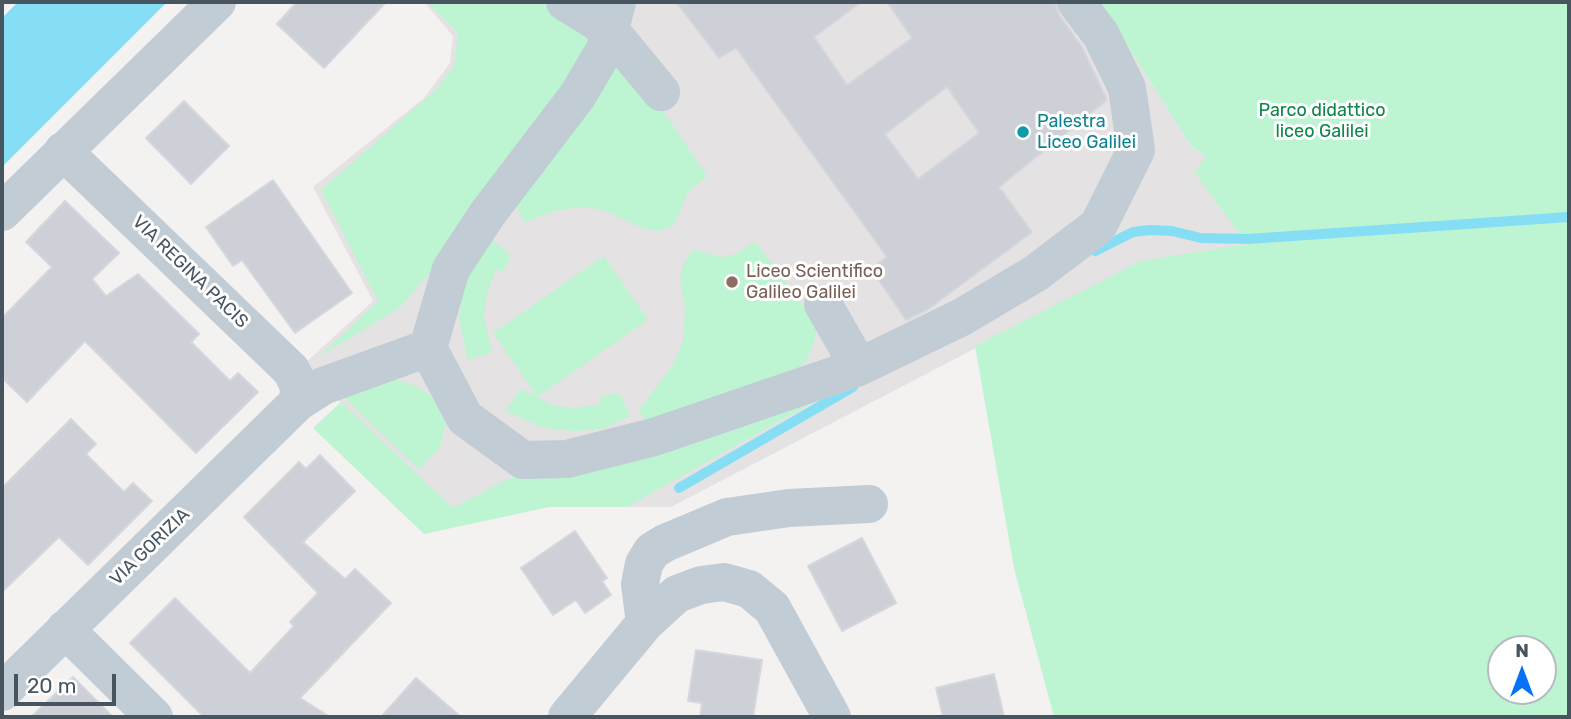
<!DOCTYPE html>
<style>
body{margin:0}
#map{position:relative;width:1571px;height:719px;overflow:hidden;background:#f4f1f1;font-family:Rubik,sans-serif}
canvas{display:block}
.frame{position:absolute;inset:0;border:4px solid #475561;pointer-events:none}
.north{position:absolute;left:1487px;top:635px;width:70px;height:70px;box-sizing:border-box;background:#fff;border:2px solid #b5bbc0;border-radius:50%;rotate:0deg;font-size:19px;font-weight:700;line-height:28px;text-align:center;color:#475561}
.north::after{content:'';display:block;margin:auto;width:24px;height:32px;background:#0872f7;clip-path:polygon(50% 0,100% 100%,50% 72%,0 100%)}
.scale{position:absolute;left:14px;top:674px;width:102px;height:32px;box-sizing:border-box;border:4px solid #475561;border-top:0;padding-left:9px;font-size:21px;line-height:24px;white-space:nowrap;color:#475561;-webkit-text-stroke:5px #fff;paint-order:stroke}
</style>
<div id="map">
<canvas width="1571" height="719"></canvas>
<div class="frame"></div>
<div class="north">N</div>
<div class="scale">20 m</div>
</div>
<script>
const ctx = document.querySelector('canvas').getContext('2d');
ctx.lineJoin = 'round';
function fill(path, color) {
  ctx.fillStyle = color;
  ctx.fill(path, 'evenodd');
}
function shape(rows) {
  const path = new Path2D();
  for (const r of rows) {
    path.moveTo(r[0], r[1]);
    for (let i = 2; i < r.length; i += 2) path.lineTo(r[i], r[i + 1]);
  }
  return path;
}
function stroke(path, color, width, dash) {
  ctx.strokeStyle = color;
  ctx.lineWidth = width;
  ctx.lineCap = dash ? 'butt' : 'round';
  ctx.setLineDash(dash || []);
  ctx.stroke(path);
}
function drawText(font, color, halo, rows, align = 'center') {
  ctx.font = font + ' Rubik,sans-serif';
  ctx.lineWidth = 6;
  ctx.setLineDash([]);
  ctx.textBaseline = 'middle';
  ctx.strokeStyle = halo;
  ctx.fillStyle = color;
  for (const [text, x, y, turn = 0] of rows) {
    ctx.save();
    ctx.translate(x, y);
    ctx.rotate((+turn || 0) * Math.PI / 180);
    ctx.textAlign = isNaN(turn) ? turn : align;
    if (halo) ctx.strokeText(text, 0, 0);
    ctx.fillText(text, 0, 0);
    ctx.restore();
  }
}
const education = shape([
 [424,2,1094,2,1128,46,1190,145,1206,156,1219,206,1248,244,1141,262,671,507,549,507,468,523,323,386,304,364,373,301,313,187,424,98,450,63,453,36]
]);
const green = shape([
 [427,2,550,2,586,23,593,45,436,266,399,308,319,357,378,301,321,190,437,89,454,66,458,33],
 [1094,2,1569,2,1569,717,1054,717,1014,568,975,346,1141,261,1247,244,1195,173,1206,156,1190,145,1128,46],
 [1501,649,1543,649,1543,691,1501,691],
 [618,58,654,97,707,176,688,192,674,225,659,231,645,229,608,212,588,207,556,210,525,223,512,196],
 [491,238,511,256,503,272,496,269,486,297,484,317,492,352,468,360,459,319,463,291,472,264],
 [755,241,817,324,814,344,806,361,793,372,649,426,639,410,673,365,683,341,685,308,680,277,684,264,694,249,720,257,734,255],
 [604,256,648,320,537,397,552,405,573,408,601,404,600,397,618,392,631,416,602,429,573,431,544,428,506,411,520,389,537,396,493,333],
 [863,374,627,507,549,507,424,534,313,428,341,402,453,508,507,479,602,459],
 [378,378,398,380,418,387,441,403,446,423,440,447,419,470,345,398]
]);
const water = shape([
 [18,2,167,2,2,167,2,18]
]);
const stream = shape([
 [1095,251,1133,232,1150,230,1172,231,1201,238,1248,239,1569,217],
 [679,488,853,387]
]);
const building = shape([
 [297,2,386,2,324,68,277,24,297,2],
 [676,2,861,2,814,37,847,85,912,38,887,2,1055,2,1059,15,1082,47,1107,100,999,187,1032,232,927,310,906,320,871,269,887,257,736,48,719,58,676,2],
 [947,87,979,133,918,179,885,134,947,87],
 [184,101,229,146,191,184,146,138,184,101],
 [273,180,352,293,295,333,242,260,233,266,206,227,273,180],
 [65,201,119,253,92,279,106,296,138,274,199,334,191,342,230,381,238,373,258,392,196,453,85,341,27,402,2,378,2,318,52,267,26,242,65,201],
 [71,419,96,444,86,454,124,492,133,483,152,501,88,565,59,537,2,592,2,488,71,419],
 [320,455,355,491,303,542,345,579,355,569,391,603,300,698,330,717,204,717,130,643,175,598,250,673,294,626,290,622,318,593,244,517,299,462,306,469,320,455],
 [575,531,607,578,602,581,611,595,585,613,576,600,553,615,521,568,575,531],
 [862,538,896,603,842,631,808,566,862,538],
 [696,650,762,660,753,717,700,717,702,703,688,701,696,650],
 [994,674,1004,717,943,717,936,688,994,674],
 [73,677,113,717,31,717,73,677],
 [416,678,461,717,381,717,416,678]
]);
const minor = shape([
 [565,2,609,29,661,92],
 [617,2,605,49,578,95,488,213,451,269,428,348,465,418,523,460,567,459,654,437,859,367,962,317,1036,273,1098,226,1136,150,1127,88,1101,35,1076,2],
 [63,151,291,370,299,386,298,402],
 [2,212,217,2],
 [823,304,859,367],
 [645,623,640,584,644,564,652,551,665,543,727,517,789,508,869,504],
 [65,629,154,717],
 [2,692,298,402,323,386,428,348],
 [567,717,645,623,677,594,701,585,724,582,749,589,772,608,832,717]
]);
const markers = [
 [1023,132,7,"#0f9aa8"],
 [732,282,7,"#8d6e63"]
];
const parkNames = [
 ["Parco didattico",1322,111],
 ["liceo Galilei",1322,132]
];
const cultureNames = [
 ["Palestra",1037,122],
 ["Liceo Galilei",1037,143]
];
const streetNames = [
 ["VIA REGINA PACIS",190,272,44],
 ["VIA GORIZIA",150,547,-44]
];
const educationNames = [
 ["Liceo Scientifico",746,272],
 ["Galileo Galilei",746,293]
];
fill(education, '#e5e2e3');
fill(green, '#bdf4d2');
fill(water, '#86def5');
stroke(stream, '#86def5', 10);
fill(building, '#cdd0d6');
stroke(building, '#d5d7dd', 2);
stroke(minor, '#c1ccd4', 38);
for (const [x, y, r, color] of markers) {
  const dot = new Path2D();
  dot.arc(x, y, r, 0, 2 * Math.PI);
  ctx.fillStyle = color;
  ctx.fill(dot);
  stroke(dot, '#fff', 2.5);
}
drawText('18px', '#0e8649', '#fff', parkNames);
drawText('18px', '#0d838f', '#fff', cultureNames, 'left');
drawText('18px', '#475561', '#fff', streetNames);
drawText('18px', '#785e54', '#fff', educationNames, 'left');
</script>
